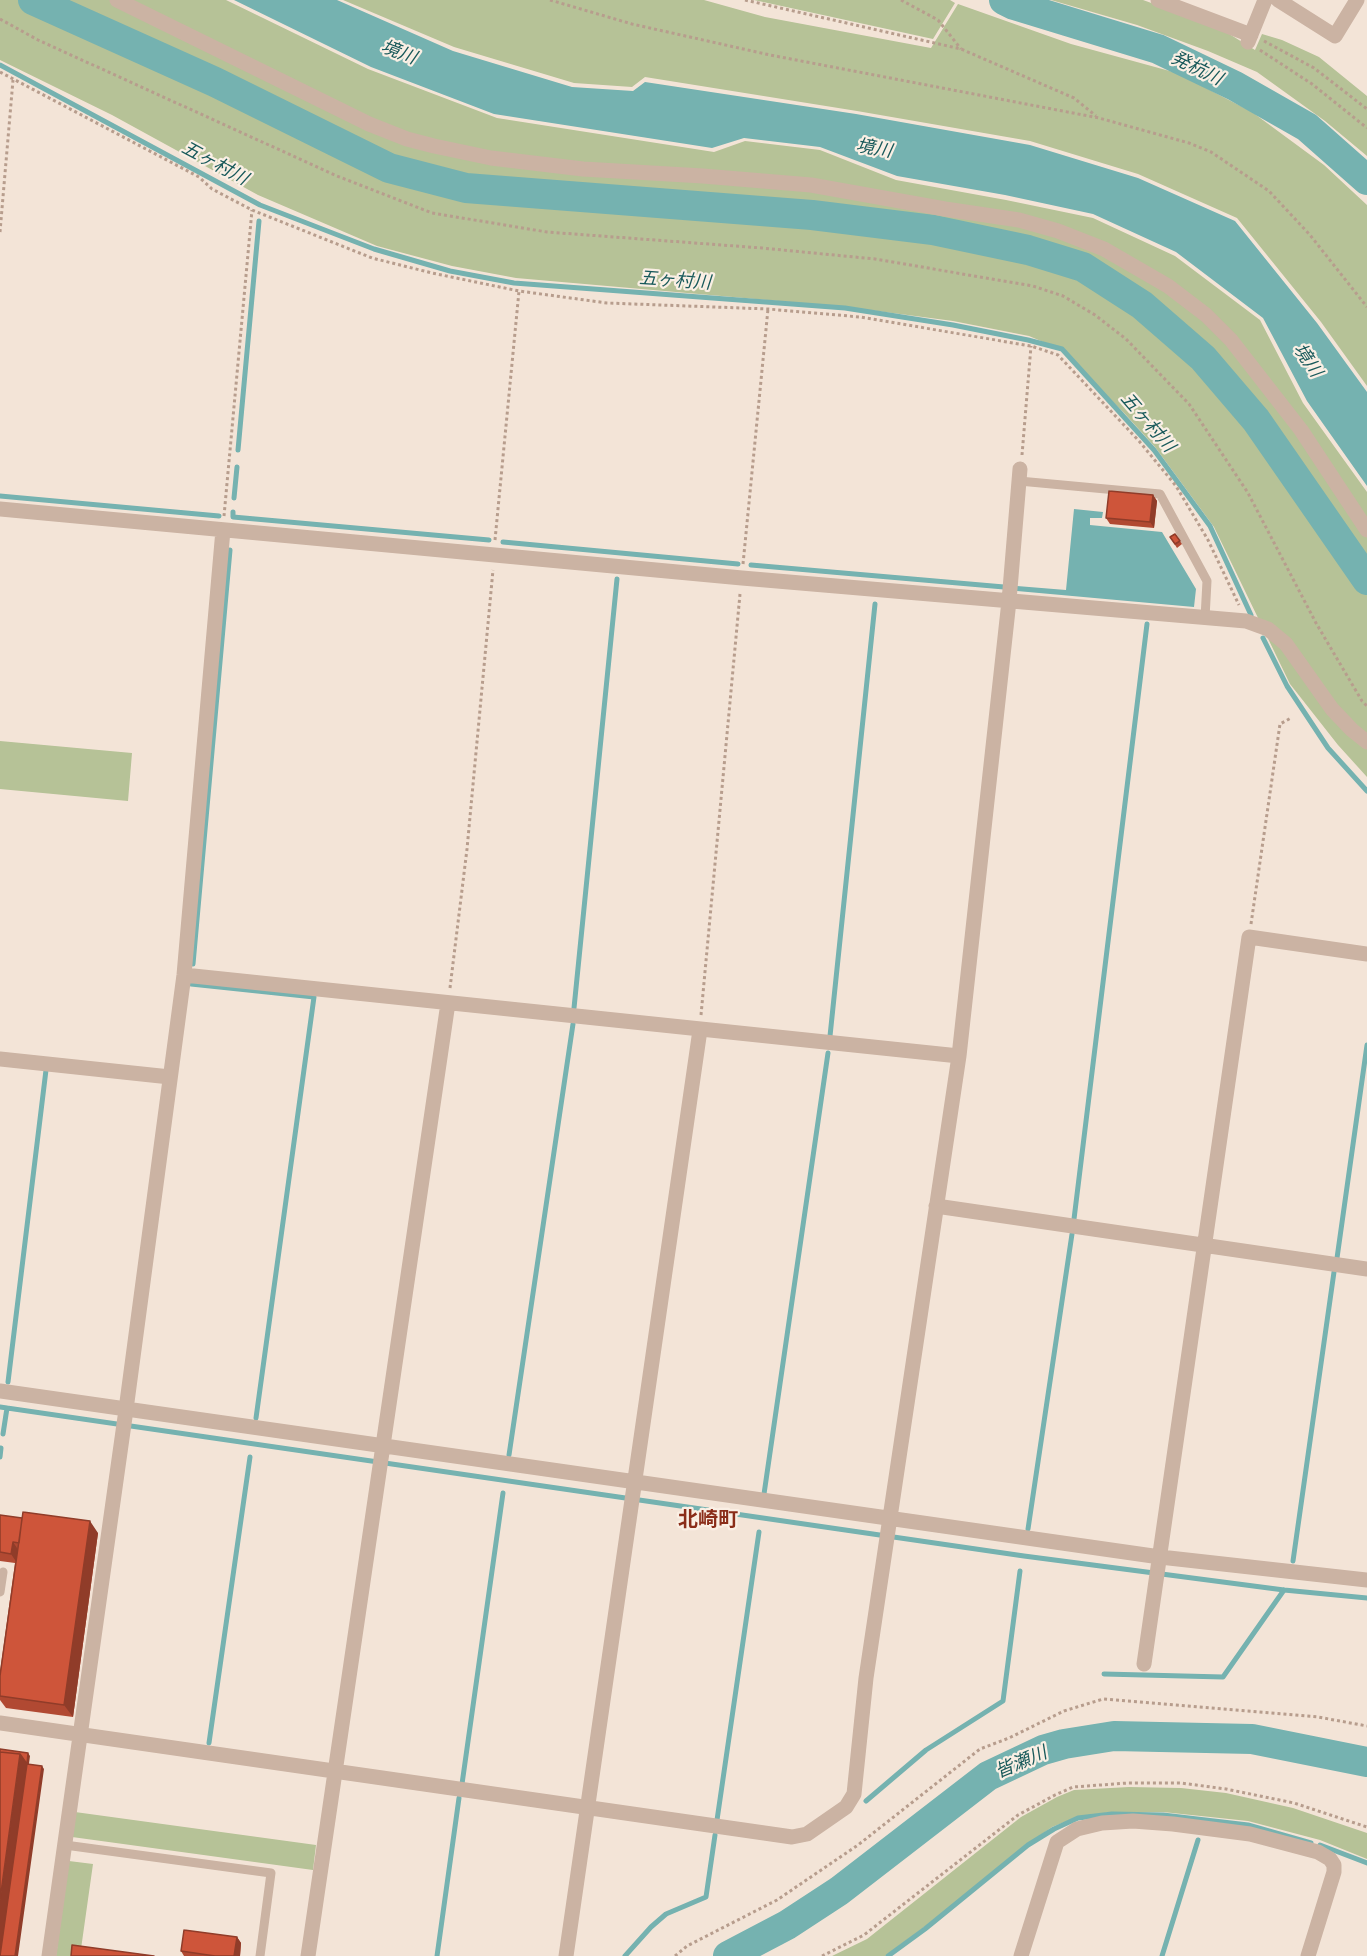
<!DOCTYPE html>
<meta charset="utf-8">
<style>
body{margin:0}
canvas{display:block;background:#f3e4d7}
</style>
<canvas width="1367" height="1956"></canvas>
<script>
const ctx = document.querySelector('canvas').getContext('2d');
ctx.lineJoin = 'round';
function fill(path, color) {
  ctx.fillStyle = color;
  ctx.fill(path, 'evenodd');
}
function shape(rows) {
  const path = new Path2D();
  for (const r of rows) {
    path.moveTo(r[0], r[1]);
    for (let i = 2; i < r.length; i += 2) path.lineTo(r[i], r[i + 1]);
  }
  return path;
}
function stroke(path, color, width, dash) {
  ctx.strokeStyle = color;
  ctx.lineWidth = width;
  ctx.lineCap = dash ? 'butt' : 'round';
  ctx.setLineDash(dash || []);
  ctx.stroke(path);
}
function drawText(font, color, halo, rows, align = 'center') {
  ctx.font = font + ' Commissioner,"Noto Sans JP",sans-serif';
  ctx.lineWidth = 4.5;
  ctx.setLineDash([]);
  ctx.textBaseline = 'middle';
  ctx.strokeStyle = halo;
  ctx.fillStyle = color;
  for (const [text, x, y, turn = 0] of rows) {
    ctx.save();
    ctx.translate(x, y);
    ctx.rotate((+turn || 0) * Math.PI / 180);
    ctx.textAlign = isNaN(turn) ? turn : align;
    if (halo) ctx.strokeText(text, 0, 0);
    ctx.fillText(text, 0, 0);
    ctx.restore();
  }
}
const green = shape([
 [0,0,226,0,368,69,497,118,714,152,745,141,820,150,896,180,1006,200,1093,218,1175,256,1260,320,1303,403,1367,492,1367,777,1338,745,1290,684,1214,527,1155,447,1125,414,1060,349,1029,336,953,321,847,307,516,278,452,266,377,246,258,195,112,115,0,60],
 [343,0,704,0,765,17,931,48,958,4,1071,44,1177,73,1252,112,1324,165,1367,205,1367,386,1321,322,1237,218,1138,174,1030,141,857,111,645,77,632,87,574,83,454,47],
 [754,0,950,0,955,3,933,39],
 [1051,0,1143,0,1218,27,1255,50,1262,34,1282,40,1319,57,1367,96,1367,156,1325,121,1257,72,1208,51,1137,25],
 [0,741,132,753,128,801,0,789],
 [1129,1787,1181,1788,1226,1793,1293,1808,1367,1833,1367,1859,1320,1840,1248,1821,1163,1812,1111,1812,1077,1817,1052,1827,1032,1841,923,1928,885,1956,832,1956,867,1939,1021,1817,1057,1797,1074,1790],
 [75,1812,316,1845,313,1870,72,1837],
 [69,1861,93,1864,80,1956,56,1956]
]);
const water = shape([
 [234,0,337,0,453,51,572,87,633,91,645,82,856,114,1030,145,1138,178,1235,221,1317,323,1367,392,1367,486,1307,401,1263,318,1176,252,1093,214,1005,195,897,176,820,147,744,138,712,148,494,114,371,67],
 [1074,509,1103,512,1102,518,1090,518,1090,525,1162,532,1196,589,1194,607,1017,591,1017,586,1066,590]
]);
const stream = shape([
 [0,65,260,205,374,249,450,271,514,283,845,308,953,325,1028,340,1062,349,1154,450,1210,526,1251,615],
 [238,450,259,221],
 [0,496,219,516],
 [234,498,237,467],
 [233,512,233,517,489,540],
 [503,542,738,564],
 [751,565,1004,587],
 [1263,638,1287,686,1328,748,1367,791],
 [193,964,230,550],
 [191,984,314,997,256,1418],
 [574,1008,617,579],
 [830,1036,875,604],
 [1074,1219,1147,624],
 [1337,1258,1367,1045],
 [8,1382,46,1070],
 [0,1407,1024,1556,1284,1590,1367,1598],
 [3,1434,7,1408],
 [509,1455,573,1024],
 [0,1457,1,1448],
 [764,1494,828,1053],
 [1028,1529,1072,1234],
 [1293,1561,1334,1272],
 [1104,1674,1223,1677,1284,1590],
 [209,1743,250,1457],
 [462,1784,503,1493],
 [866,1801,926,1750,1003,1701,1020,1571],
 [717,1820,759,1532],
 [1320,1845,1367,1863],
 [437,1956,459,1798],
 [625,1956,651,1927,666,1914,706,1897,715,1835],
 [888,1956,925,1929,1028,1845,1054,1829,1078,1818,1112,1814,1163,1815,1248,1825,1311,1843],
 [1162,1956,1198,1840]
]);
const river = shape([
 [33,0,215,82,389,168,466,188,812,215,933,230,1028,250,1083,267,1142,305,1203,358,1256,420,1367,580],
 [1004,0,1014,5,1158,49,1235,86,1307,127,1367,180],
 [728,1956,787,1925,839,1891,988,1776,1043,1750,1064,1744,1114,1736,1252,1739,1367,1762]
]);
const path = shape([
 [550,0,632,24,770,55,1099,118,1189,143,1211,152,1269,191,1310,235,1367,307],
 [745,0,961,49,1074,98,1096,116],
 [901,0,938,20,961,49],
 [0,19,38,40,337,176,432,213,547,232,762,248,875,259,1033,286,1063,296,1095,315,1126,339,1189,404,1248,493,1316,623,1362,701,1367,706],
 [1264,41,1314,68,1367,109],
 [1260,50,1312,84,1367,128],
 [0,72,199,177,212,189,252,210,372,258,432,273,519,291,607,303,768,309,860,317,1031,346,1058,355,1139,441,1176,486,1208,540,1239,605],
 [0,232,13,80],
 [1022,455,1031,346],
 [224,516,252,210],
 [495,540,519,291],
 [743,564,768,309],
 [1251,924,1280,724,1291,718],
 [450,988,467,849,493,570],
 [701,1015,740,594],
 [675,1956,687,1946,777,1900,858,1845,980,1749,1009,1738,1064,1711,1103,1699,1318,1717,1367,1726],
 [822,1956,864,1935,1018,1815,1055,1795,1073,1787,1128,1783,1181,1783,1226,1789,1294,1803,1367,1827]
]);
const service = shape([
 [1019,481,1160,494,1207,581,1205,618],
 [0,1592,3,1572],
 [65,1845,271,1873,260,1956]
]);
const minor = shape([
 [117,0,369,124,407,139,434,146,491,158,583,169,703,176,811,185,945,209,1019,220,1058,231,1104,249,1168,286,1206,315,1231,340,1301,430,1367,530],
 [1158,0,1251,35],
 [1278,0,1335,36,1357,0],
 [1248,42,1265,0],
 [0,509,742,578,1246,621,1268,629,1286,644,1332,709,1352,730,1367,742],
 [184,975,959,1056],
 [0,1059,170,1077],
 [936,1206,1367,1269],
 [0,1391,1160,1557,1367,1580],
 [1144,1664,1249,937,1367,954],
 [0,1723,792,1837,807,1834,846,1807,854,1794,866,1678,959,1056,1009,601,1020,469],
 [49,1956,125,1417,184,975,223,530],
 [308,1956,448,1003],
 [566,1956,700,1030],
 [1021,1956,1057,1842,1077,1829,1102,1823,1133,1821,1173,1824,1250,1834,1318,1852,1330,1859,1334,1865,1334,1872,1308,1956]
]);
const wall = shape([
 [1153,495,1157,501,1154,528,1110,524,1106,518],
 [1175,534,1182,544,1177,548,1170,537],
 [0,1515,98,1533,73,1717,6,1708,0,1700,0,1672,15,1563,0,1561],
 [237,1937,241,1943,240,1956,184,1956,181,1951]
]);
const shadedWall = shape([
 [1153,495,1157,501,1154,528,1150,522],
 [90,1521,98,1533,73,1717,64,1705],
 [13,1542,19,1551,17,1563,11,1554],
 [28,1753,30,1756,3,1956,0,1956,0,1900,20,1754],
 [42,1766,44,1769,18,1956,15,1956],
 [237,1937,241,1943,240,1956,234,1956]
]);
const building = shape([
 [1109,491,1153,495,1150,522,1106,518,1109,491],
 [1175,534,1180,541,1175,544,1170,537,1175,534],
 [23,1512,90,1521,64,1705,0,1696,0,1676,23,1512],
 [0,1515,22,1518,19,1543,13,1542,11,1554,0,1552,0,1515],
 [0,1749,28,1753,27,1764,20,1754,0,1752,0,1749],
 [0,1752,20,1754,0,1900,0,1752],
 [27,1764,42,1766,15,1956,0,1956,27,1764],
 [184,1930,237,1937,234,1956,215,1956,181,1951,184,1930],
 [72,1945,154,1956,71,1956,72,1945]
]);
const waterNames = [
 ["境川",399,52,21],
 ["発杭川",1197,68,26],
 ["境川",874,148,10],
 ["五ヶ村川",215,163,28],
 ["五ヶ村川",675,280,4],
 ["境川",1308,360,56],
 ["五ヶ村川",1148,422,49],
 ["皆瀬川",1021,1762,-23]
];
const quarterNames = [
 ["北崎町",708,1519]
];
fill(green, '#b6c297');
fill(water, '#75b2b0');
stroke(stream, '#75b2b0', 5);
stroke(river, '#75b2b0', 30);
stroke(path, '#b79d8d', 3, [3, 3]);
stroke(service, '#cbb3a3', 9);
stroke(minor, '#cbb3a3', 15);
fill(wall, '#b14932');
fill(shadedWall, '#903c29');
fill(building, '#ce553a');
stroke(building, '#903c29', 1.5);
drawText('italic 18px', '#18595a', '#faefe4', waterNames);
drawText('bold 20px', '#8a2d19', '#faefe4', quarterNames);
</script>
